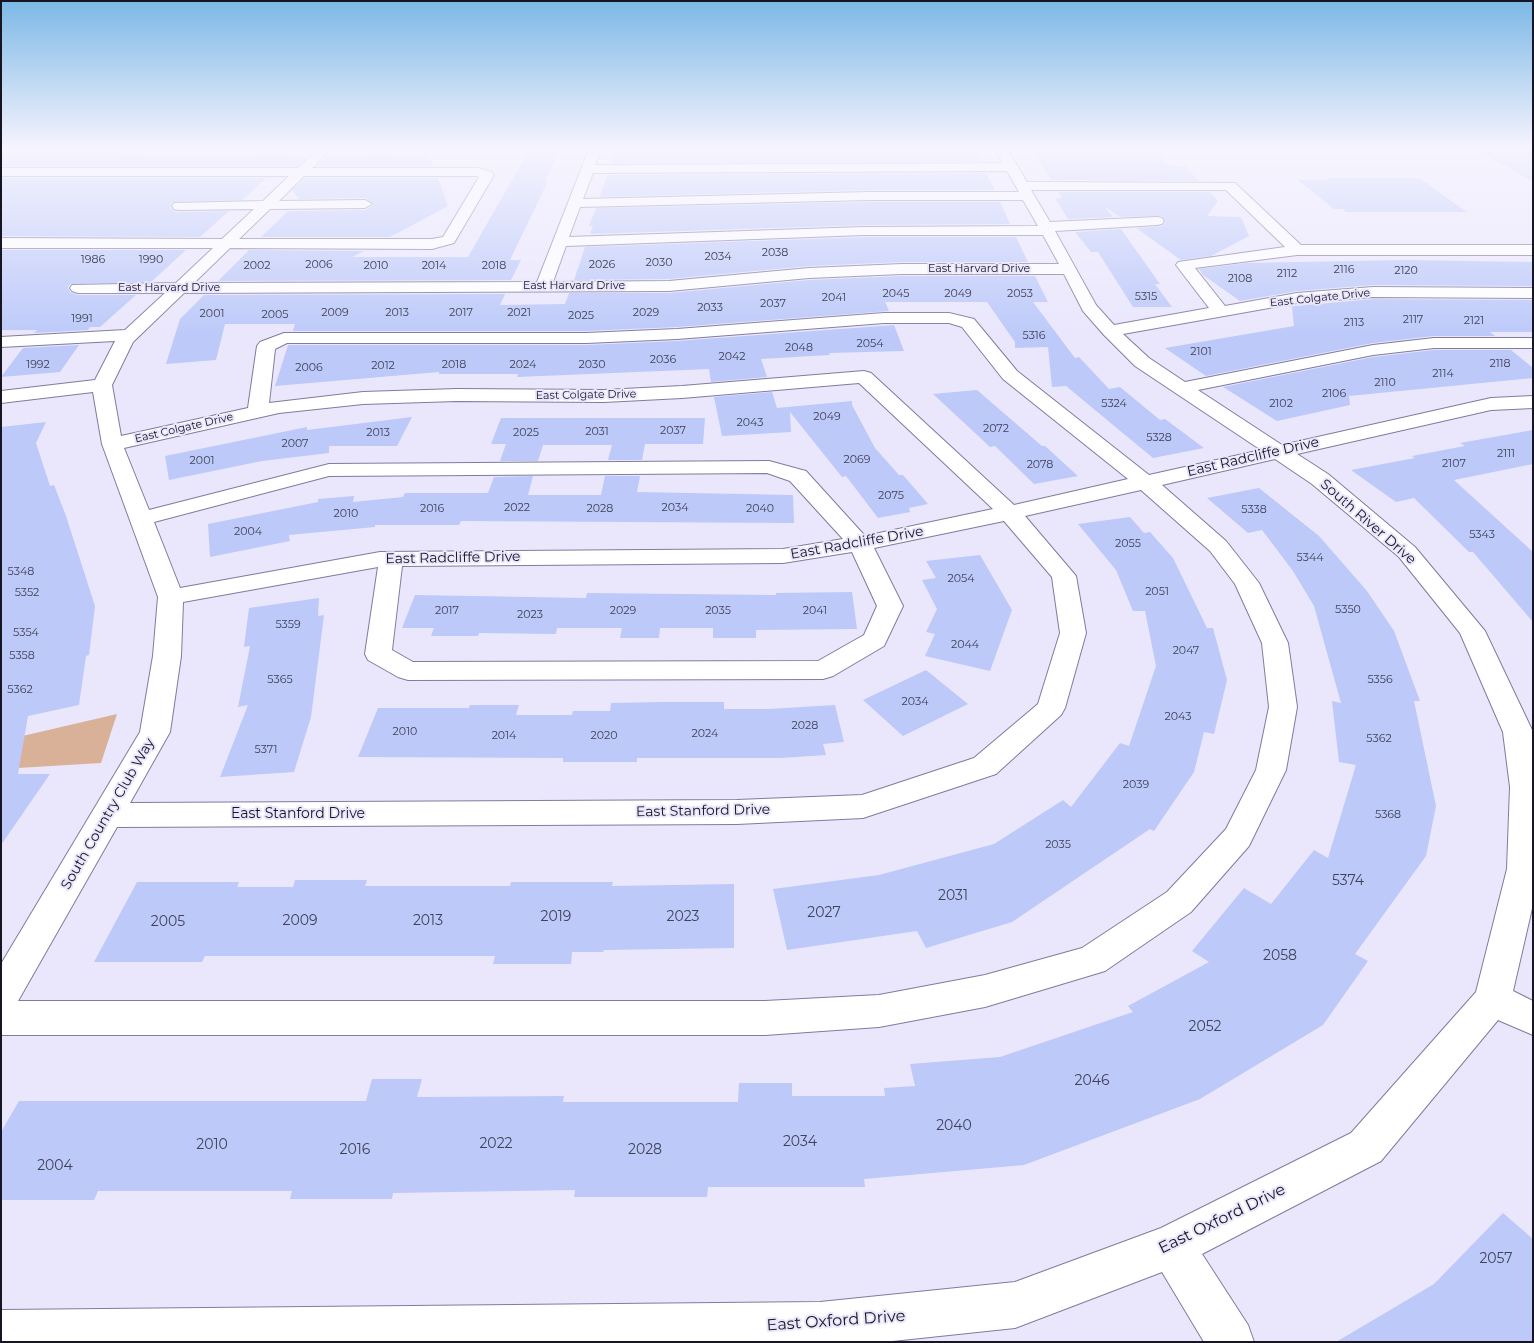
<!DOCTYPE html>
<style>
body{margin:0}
#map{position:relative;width:1534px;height:1343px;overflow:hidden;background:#eae7fd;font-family:Montserrat,sans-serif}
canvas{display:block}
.frame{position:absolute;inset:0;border:2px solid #171522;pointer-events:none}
</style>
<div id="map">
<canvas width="1534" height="1343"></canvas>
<div class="frame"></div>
</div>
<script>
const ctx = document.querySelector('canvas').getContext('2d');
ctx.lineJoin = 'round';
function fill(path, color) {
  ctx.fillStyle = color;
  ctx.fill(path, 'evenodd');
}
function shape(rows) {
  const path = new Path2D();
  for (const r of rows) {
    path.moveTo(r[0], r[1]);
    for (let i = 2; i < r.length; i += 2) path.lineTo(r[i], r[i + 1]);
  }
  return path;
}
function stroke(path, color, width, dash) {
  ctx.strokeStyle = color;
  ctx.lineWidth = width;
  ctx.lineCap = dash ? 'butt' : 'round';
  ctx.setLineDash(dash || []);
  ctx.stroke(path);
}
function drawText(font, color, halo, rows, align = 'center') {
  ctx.font = font + ' Montserrat,sans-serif';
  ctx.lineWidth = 4;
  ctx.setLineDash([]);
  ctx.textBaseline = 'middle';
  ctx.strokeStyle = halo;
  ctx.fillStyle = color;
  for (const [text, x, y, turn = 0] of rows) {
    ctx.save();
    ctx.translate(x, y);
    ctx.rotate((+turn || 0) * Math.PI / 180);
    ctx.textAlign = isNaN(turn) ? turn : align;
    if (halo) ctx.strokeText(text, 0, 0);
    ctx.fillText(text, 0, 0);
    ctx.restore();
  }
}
const green = shape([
 [117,714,101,763,1,769,1,741]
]);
const building = shape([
 [1031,149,1155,149,1170,166,1185,166,1199,181,1051,180],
 [1475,149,1533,149,1533,182],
 [616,150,975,150,980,161,611,163],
 [528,152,558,152,545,181,548,181,510,260,521,260,511,280,218,281,249,250,364,251,352,257,468,257],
 [1,153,125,153,122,155,252,158,255,155,291,155,289,157,307,157,297,166,1,166],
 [365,155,429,156,433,166,317,166,326,157,363,157],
 [986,173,995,190,869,190,600,197,607,175],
 [1,178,266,178,242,200,172,202,170,207,174,211,179,212,229,211,200,237,1,236],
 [305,178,438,178,448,206,390,237,261,237,288,211,365,210,374,205,365,198,299,199,292,190],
 [1327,178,1419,178,1467,212,1346,212,1343,209,1334,209,1298,180,1329,180],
 [1058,192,1210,192,1218,201,1207,216,1241,217,1249,236,1211,256,1181,260,1136,228,1162,226,1166,222,1162,216,1120,217,1105,207,1113,217,1068,219,1055,198,1062,198],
 [869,202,1000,202,1010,224,864,225,590,234,593,226,589,226,596,208],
 [1121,229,1160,284,1155,284,1172,307,1133,307,1098,252,1091,252,1075,232],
 [864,237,1016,237,1028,262,902,262,809,266,669,279,574,280,585,247],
 [1,250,186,250,151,282,70,284,68,287,70,292,78,295,136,295,100,327,90,327,88,330,34,333,37,330,1,330],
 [1405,260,1533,262,1533,286,1373,285,1297,291,1240,301,1203,275,1199,269,1246,263],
 [902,276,1035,276,1048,302,1033,302,1075,358,1079,357,1109,389,1120,387,1160,420,1165,419,1204,448,1153,458,1066,386,1052,387,1048,347,1015,348,1015,342,987,302,885,302,889,311,677,327,586,331,293,331,295,324,225,324,216,360,166,364,180,319,204,295,505,294,500,305,565,304,569,293,669,293,809,280],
 [1373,299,1533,300,1533,332,1490,332,1495,336,1434,336,1373,343,1206,376,1165,348,1294,326,1292,307,1285,307],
 [894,325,904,351,829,353,830,355,761,359,767,377,711,382,709,369,517,377,518,374,439,374,439,372,275,386,288,345,586,345,677,341],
 [79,345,60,372,1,377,23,348],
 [1434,350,1511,350,1533,368,1533,378,1349,396,1350,405,1277,421,1223,387,1373,357],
 [977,390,1042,446,1045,446,1078,476,1034,484,995,446,990,447,933,394],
 [772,392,777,408,852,401,852,405,875,448,899,475,903,475,928,504,909,508,910,512,878,518,846,476,842,477,790,412,791,432,722,436,714,397],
 [412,417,397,446,329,446,329,453,262,461,169,480,165,456,307,427,307,430],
 [501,418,705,418,703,444,645,444,642,460,608,460,612,445,543,445,538,461,500,461,506,444,491,444],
 [46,422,36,443,50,486,54,485,66,516,95,606,89,655,86,656,79,705,28,716,18,774,50,774,1,845,1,427],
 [1533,430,1533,464,1454,480,1533,552,1533,622,1473,552,1469,552,1414,498,1396,502,1351,470,1415,458,1412,456,1465,446,1460,443],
 [533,476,528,495,601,495,605,476,640,476,637,492,793,495,794,523,461,521,459,525,375,525,375,527,289,535,290,541,210,557,208,524,318,502,318,499,354,496,353,502,403,497,405,493,488,493,494,477],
 [1259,488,1319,536,1367,591,1394,631,1420,701,1414,701,1436,806,1426,856,1355,954,1368,961,1323,1025,1200,1099,1024,1165,864,1179,865,1187,708,1187,707,1197,574,1197,575,1190,393,1193,392,1199,290,1199,292,1191,98,1191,94,1200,1,1200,1,1132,19,1101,366,1101,372,1079,422,1079,417,1097,564,1096,563,1102,738,1102,739,1083,792,1083,792,1096,885,1096,884,1088,915,1086,910,1064,1000,1057,1133,1012,1128,1006,1209,962,1192,951,1244,888,1271,904,1314,850,1328,858,1356,765,1339,762,1332,701,1341,703,1314,606,1293,571,1262,530,1248,533,1207,498],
 [1130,517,1144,533,1150,532,1173,558,1207,628,1213,628,1227,680,1214,734,1204,732,1194,772,1154,831,1150,829,1012,922,926,948,917,931,787,950,773,889,879,875,994,844,1063,800,1071,807,1120,743,1129,746,1156,666,1145,611,1133,611,1116,570,1078,524],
 [980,555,1012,610,990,671,925,656,935,634,926,632,937,609,922,580,936,578,926,561],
 [852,592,857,629,756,630,756,638,713,638,713,628,660,628,659,638,620,638,622,628,557,628,556,634,479,633,478,636,431,636,434,628,402,628,415,595,586,598,587,593,776,595,776,593],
 [319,598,318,616,324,615,311,717,294,772,220,777,248,705,238,707,250,646,244,647,249,608],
 [926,670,968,704,903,736,863,700],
 [662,702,724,702,724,709,769,709,835,705,844,742,823,744,826,755,781,758,637,758,637,762,563,762,563,758,358,757,378,708,469,708,470,705,519,705,516,715,572,715,573,711,610,711,611,703],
 [295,880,367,880,365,886,510,886,511,882,613,882,612,886,734,884,734,948,604,950,603,952,572,952,571,964,493,964,495,956,205,956,202,962,94,962,137,882,239,882,237,887,293,887],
 [1503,1213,1533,1239,1533,1342,1336,1342,1434,1284]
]);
const minor = shape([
 [318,149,331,149,312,168,478,168,492,172,494,175,454,243,432,249,230,248,194,283,537,282,589,149,601,149,595,165,1003,163,995,149,1007,149,1027,182,1235,183,1301,245,1533,245,1533,255,1297,255,1195,268,1225,306,1297,293,1373,287,1533,288,1533,298,1373,297,1297,303,1123,334,1149,358,1185,382,1373,345,1434,338,1533,338,1533,348,1434,348,1373,355,1198,390,1282,445,1491,398,1533,396,1533,408,1491,410,1297,454,1328,474,1415,547,1485,631,1533,732,1533,904,1513,991,1533,1001,1533,1035,1498,1020,1381,1161,1202,1254,1248,1325,1254,1342,1204,1342,1162,1272,1015,1328,883,1342,1,1342,1,1310,820,1302,1015,1282,1161,1228,1351,1133,1476,992,1507,869,1510,787,1503,732,1460,633,1399,557,1312,484,1275,459,1162,485,1226,541,1259,583,1288,643,1297,707,1286,770,1249,846,1191,912,1105,971,985,1007,879,1027,765,1035,1,1035,1,964,140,732,153,656,158,597,102,444,93,392,1,403,1,391,95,380,115,341,1,347,1,337,125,330,165,293,78,293,72,291,70,288,72,285,176,283,213,248,1,248,1,238,222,239,254,209,179,210,174,209,172,206,174,203,263,201,289,176,1,176,1,168,298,168,318,149],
 [1007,171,1019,192,869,192,583,199,593,173,1007,171],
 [304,176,477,176,479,177,443,237,432,239,239,239,270,209,365,208,372,204,365,200,279,201,304,176],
 [1031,190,1226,190,1285,247,1178,262,1176,265,1209,308,1114,325,1096,305,1055,231,1157,225,1162,224,1164,221,1162,218,1157,217,1050,222,1031,190],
 [869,200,1023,200,1038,226,864,227,569,237,580,207,869,200],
 [864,235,1043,235,1059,264,902,264,809,268,669,281,553,282,566,246,864,235],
 [902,274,1064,274,1083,311,1104,335,1135,366,1261,450,1149,475,1017,371,974,319,949,313,884,313,677,329,586,333,284,333,260,342,257,346,248,408,121,436,112,385,133,342,184,293,669,291,809,278,902,274],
 [884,323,949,323,962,327,1003,379,1128,479,1014,505,871,373,864,371,682,386,604,390,457,389,363,392,269,403,275,349,287,343,586,343,677,339,884,323],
 [859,383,993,509,865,536,806,471,769,461,329,464,149,510,124,448,279,413,363,404,457,401,604,402,682,398,859,383],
 [767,473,790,481,843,539,783,549,380,552,180,588,154,522,329,476,767,473],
 [1141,490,1210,551,1235,584,1262,643,1269,707,1256,770,1226,829,1167,892,1082,948,985,975,879,995,765,1001,18,1001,117,827,737,824,863,818,996,774,1061,715,1065,708,1086,633,1076,576,1025,516,1141,490],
 [1004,521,1052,577,1060,633,1038,704,974,758,862,795,737,800,130,803,170,732,181,656,183,602,378,567,365,654,368,660,398,677,408,680,823,679,833,676,884,646,903,606,874,548,1004,521],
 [852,552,877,606,864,635,818,661,413,662,392,650,402,566,783,563,852,552]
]);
const numberNames = [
 ["2038",775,253],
 ["2034",718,257],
 ["1986",93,260],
 ["1990",151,260],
 ["2030",659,263],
 ["2006",319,265],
 ["2026",602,265],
 ["2002",257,266],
 ["2010",376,266],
 ["2014",434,266],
 ["2018",494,266],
 ["2116",1344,270],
 ["2120",1406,271],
 ["2112",1287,274],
 ["2108",1240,279],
 ["2045",896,294],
 ["2049",958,294],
 ["2053",1020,294],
 ["5315",1146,297],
 ["2041",834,298],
 ["2037",773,304],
 ["2033",710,308],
 ["2009",335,313],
 ["2013",397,313],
 ["2017",461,313],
 ["2021",519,313],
 ["2029",646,313],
 ["2001",212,314],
 ["2005",275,315],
 ["2025",581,316],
 ["1991",82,319],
 ["2117",1413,320],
 ["2121",1474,321],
 ["2113",1354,323],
 ["5316",1034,336],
 ["2054",870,344],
 ["2048",799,348],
 ["2101",1201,352],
 ["2042",732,357],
 ["2036",663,360],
 ["2118",1500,364],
 ["1992",38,365],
 ["2018",454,365],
 ["2024",523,365],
 ["2030",592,365],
 ["2012",383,366],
 ["2006",309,368],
 ["2114",1443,374],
 ["2110",1385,383],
 ["2106",1334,394],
 ["5324",1114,404],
 ["2102",1281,404],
 ["2049",827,417],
 ["2043",750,423],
 ["2072",996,429],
 ["2037",673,431],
 ["2031",597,432],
 ["2013",378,433],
 ["2025",526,433],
 ["5328",1159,438],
 ["2007",295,444],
 ["2111",1506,454],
 ["2069",857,460],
 ["2001",202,461],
 ["2107",1454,464],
 ["2078",1040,465],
 ["2075",891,496],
 ["2022",517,508],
 ["2034",675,508],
 ["2016",432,509],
 ["2028",600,509],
 ["2040",760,509],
 ["5338",1254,510],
 ["2010",346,514],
 ["2004",248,532],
 ["5343",1482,535],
 ["2055",1128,544],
 ["5344",1310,558],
 ["5348",21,572],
 ["2054",961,579],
 ["2051",1157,592],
 ["5352",27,593],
 ["5350",1348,610],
 ["2017",447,611],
 ["2029",623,611],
 ["2035",718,611],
 ["2041",815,611],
 ["2023",530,615],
 ["5359",288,625],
 ["5354",26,633],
 ["2044",965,645],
 ["2047",1186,651],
 ["5358",22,656],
 ["5365",280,680],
 ["5356",1380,680],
 ["5362",20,690],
 ["2034",915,702],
 ["2043",1178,717],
 ["2028",805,726],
 ["2010",405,732],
 ["2024",705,734],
 ["2014",504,736],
 ["2020",604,736],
 ["5362",1379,739],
 ["5371",266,750],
 ["2039",1136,785],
 ["5368",1388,815],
 ["2035",1058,845]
];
const farStreetnames = [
 ["East Harvard Drive",979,269],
 ["East Harvard Drive",574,286],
 ["East Harvard Drive",169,288],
 ["East Colgate Drive",1320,298,-6],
 ["East Colgate Drive",586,395,-1],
 ["East Colgate Drive",184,428,-13]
];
const streetNames = [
 ["East Radcliffe Drive",1253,457,-13],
 ["South River Drive",1368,522,41],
 ["East Radcliffe Drive",857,543,-10],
 ["East Radcliffe Drive",453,558,-1],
 ["East Stanford Drive",703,811,-1],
 ["South Country Club Way",108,814,-60],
 ["East Stanford Drive",298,814]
];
const nearNumbernames = [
 ["5374",1348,881],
 ["2031",953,896],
 ["2027",824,913],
 ["2019",556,917],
 ["2023",683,917],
 ["2009",300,921],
 ["2013",428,921],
 ["2005",168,922],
 ["2058",1280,956],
 ["2052",1205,1027],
 ["2046",1092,1081],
 ["2040",954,1126],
 ["2034",800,1142],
 ["2022",496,1144],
 ["2010",212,1145],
 ["2016",355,1150],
 ["2028",645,1150],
 ["2004",55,1166],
 ["2057",1496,1259]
];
const nearStreetnames = [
 ["East Oxford Drive",1222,1219,-26],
 ["East Oxford Drive",836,1321,-4]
];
fill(green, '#d9b198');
fill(building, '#bcc9f9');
stroke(minor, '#817b9d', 2);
fill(minor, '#fff');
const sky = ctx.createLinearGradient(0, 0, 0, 337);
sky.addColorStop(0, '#7cb8e6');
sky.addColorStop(0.44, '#f6f4fe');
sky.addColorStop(1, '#f6f4fe00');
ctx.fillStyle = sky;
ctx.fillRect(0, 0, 1534, 337);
drawText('11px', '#404258', null, numberNames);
drawText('11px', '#171522', '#eae7fd', farStreetnames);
drawText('14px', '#171522', '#eae7fd', streetNames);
drawText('14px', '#404258', null, nearNumbernames);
drawText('16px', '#171522', '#eae7fd', nearStreetnames);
</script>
